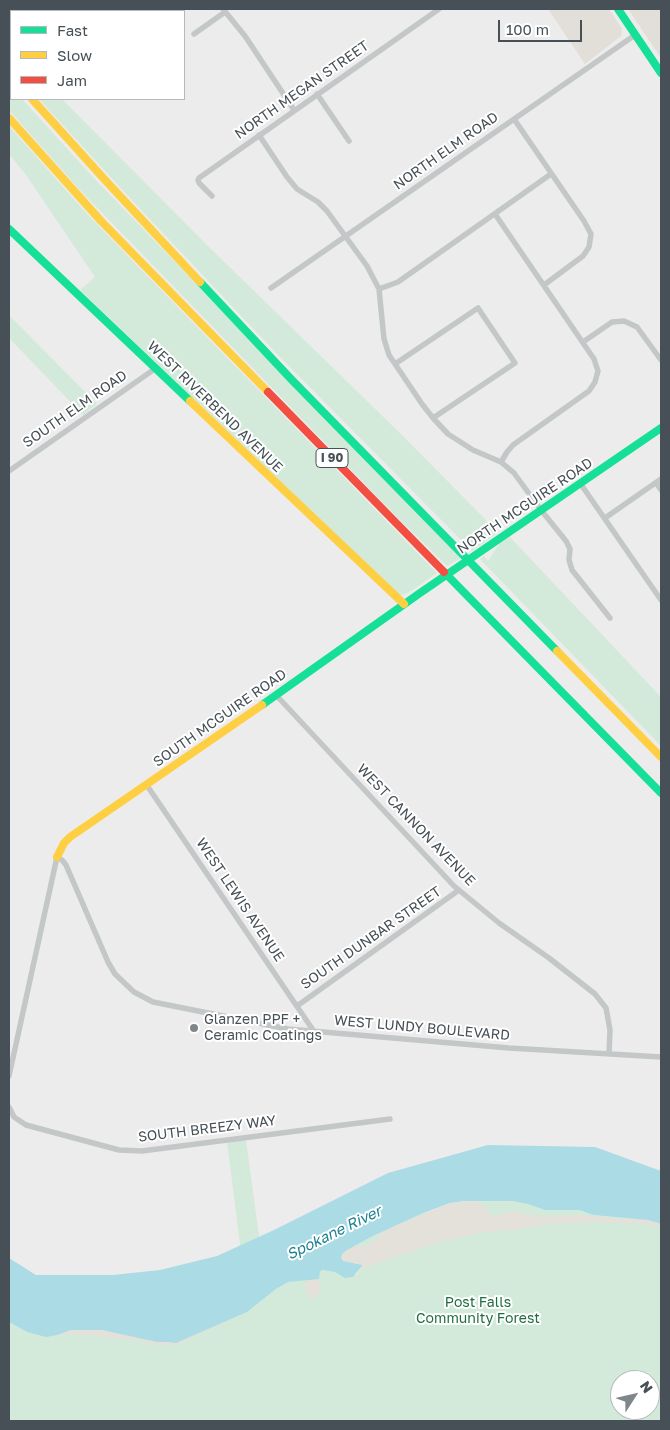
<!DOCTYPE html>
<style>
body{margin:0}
#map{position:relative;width:670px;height:1430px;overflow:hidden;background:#edecec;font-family:"Golos Text",sans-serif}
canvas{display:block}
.frame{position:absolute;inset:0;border:10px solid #465056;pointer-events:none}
.legend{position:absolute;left:10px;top:10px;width:175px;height:90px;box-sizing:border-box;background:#fff;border:1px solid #b5b9bb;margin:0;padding:6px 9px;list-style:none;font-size:15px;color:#465056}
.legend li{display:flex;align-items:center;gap:10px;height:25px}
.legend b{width:25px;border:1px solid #b5b9bb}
.north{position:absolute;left:610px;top:1370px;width:50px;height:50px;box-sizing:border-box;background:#fff;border:1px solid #b5b9bb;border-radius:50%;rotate:55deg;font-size:14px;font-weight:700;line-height:20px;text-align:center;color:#465056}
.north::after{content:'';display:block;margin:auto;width:18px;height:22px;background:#80878a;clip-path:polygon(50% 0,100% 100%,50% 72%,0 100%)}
.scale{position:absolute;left:498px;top:20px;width:84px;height:22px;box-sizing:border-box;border:2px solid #465056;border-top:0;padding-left:6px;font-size:15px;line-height:18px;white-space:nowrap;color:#465056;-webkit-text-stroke:4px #fff;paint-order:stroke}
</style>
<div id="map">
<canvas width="670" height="1430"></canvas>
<div class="frame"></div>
<ul class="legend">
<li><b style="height:6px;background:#16e098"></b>Fast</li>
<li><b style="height:6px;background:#ffcf43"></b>Slow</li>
<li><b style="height:6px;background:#f24e42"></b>Jam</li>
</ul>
<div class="north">N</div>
<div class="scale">100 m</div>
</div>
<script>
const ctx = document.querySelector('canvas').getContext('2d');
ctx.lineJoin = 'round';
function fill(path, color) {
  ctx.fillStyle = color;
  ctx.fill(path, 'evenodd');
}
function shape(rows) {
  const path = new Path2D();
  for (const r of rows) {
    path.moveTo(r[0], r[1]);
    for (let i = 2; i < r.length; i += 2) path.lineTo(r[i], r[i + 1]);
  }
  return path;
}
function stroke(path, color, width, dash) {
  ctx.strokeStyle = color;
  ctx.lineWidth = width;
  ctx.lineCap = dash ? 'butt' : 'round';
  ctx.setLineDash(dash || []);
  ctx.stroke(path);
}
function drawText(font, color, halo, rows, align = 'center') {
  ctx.font = font + ' "Golos Text",sans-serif';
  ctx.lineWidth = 4;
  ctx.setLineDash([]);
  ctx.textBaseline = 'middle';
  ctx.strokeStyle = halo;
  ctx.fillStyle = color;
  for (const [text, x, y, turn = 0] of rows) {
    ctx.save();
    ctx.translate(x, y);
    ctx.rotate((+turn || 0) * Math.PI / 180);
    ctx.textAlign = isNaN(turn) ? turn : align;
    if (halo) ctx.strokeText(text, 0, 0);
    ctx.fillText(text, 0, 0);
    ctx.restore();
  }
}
const commercial = shape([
 [548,9,609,9,622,29,621,36,585,64],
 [628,9,661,9,661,58,659,55]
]);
const green = shape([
 [9,9,12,9,14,11,11,11,11,68,9,65],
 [9,82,11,85,11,99,22,99,92,176,461,558,447,566,399,519,79,189,9,110],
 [39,99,62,99,209,247,403,436,485,519,496,534,472,551,278,355,127,195],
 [9,126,88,215,437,573,408,593,402,595,398,594,80,290,95,277,26,175,9,154],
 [9,315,97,404,83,415,9,338],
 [509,536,661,697,661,746,480,559,484,556,488,561,500,543],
 [246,1140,260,1243,241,1252,227,1142],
 [464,1201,512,1201,565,1210,579,1210,593,1215,648,1220,661,1224,661,1421,9,1421,9,1322,27,1332,71,1330,196,1334,247,1312,276,1289,288,1282,319,1278,320,1272,322,1270,356,1275,362,1266,361,1265,354,1263,347,1250,373,1236,421,1214],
 [620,1380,650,1380,650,1410,620,1410]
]);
const sand = shape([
 [464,1201,479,1201,490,1214,495,1216,513,1211,545,1217,581,1215,621,1219,626,1218,648,1220,661,1224,661,1228,645,1224,593,1222,548,1224,513,1230,482,1232,440,1242,369,1266,359,1271,362,1267,354,1263,343,1262,341,1258,342,1254,353,1246,362,1247,369,1244,377,1239,382,1232,450,1203],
 [319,1279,320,1291,318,1295,311,1300,310,1296,305,1292,306,1284,304,1281],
 [247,1312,177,1345,155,1345,141,1341,71,1334,46,1337,57,1335,71,1330,102,1330,157,1342,168,1342,176,1343]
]);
const water = shape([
 [488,1145,595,1147,661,1171,661,1224,648,1220,593,1215,579,1210,545,1210,528,1204,512,1201,464,1201,450,1203,421,1214,373,1236,347,1250,342,1254,341,1258,343,1261,362,1265,362,1266,353,1277,345,1278,335,1272,322,1270,320,1272,319,1279,288,1282,276,1289,247,1312,176,1343,168,1342,157,1342,102,1330,71,1330,57,1335,46,1337,27,1332,9,1322,9,1258,36,1275,113,1275,160,1270,217,1256,274,1230,388,1173]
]);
const street = shape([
 [223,9,245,36,294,110],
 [77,11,81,9],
 [194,34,225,12],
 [317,94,349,141],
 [514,119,584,221,591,234,589,247,583,256,544,285],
 [259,135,287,177,297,189,318,202,327,211,367,266,379,289,384,339,389,355,422,404,433,418,448,434,473,450,501,462,514,473,541,510,566,541,570,549,569,560,572,570,610,618],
 [212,196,199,183,198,180,199,178,439,9],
 [495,214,594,359,598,371,595,382,589,391,513,445,507,452,501,462],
 [271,288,635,35],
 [379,289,398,282,551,174],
 [583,342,612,322,624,321,637,327,661,360],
 [395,364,478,308,515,363,433,418],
 [9,471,156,368],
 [580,483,661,600],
 [656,483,661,490],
 [605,518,661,479],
 [276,695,454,886,499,923,549,958,595,994,606,1008,610,1030,609,1053],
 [146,784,313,1030],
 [297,1006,459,890],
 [9,1076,57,857,62,860,66,865,108,962,115,974,134,992,153,1002,288,1029,509,1048,661,1057],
 [9,1107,14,1117,26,1125,119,1150,142,1151,390,1119]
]);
const fast = shape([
 [618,9,661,73],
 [9,229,190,401],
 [200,282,291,379,557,651],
 [444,572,661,793],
 [262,705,420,593,661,428]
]);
const slow = shape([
 [32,99,105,180,200,282],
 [9,118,101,221,268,392],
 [190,401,404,604],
 [557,651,661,757],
 [57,857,64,843,70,837,262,705]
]);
const jam = shape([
 [9,72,11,75],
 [268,392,444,572]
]);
const markers = [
 [194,1028,5,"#80878a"]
];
const shields = [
 [332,458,32]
];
const shieldNames = [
 ["I 90",332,458]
];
const streetNames = [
 ["NORTH MEGAN STREET",302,90,-35],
 ["NORTH ELM ROAD",446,151,-35],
 ["WEST RIVERBEND AVENUE",215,407,44],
 ["SOUTH ELM ROAD",75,409,-35],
 ["NORTH MCGUIRE ROAD",525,506,-34],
 ["SOUTH MCGUIRE ROAD",220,718,-35],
 ["WEST CANNON AVENUE",416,825,46],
 ["WEST LEWIS AVENUE",240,900,56],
 ["SOUTH DUNBAR STREET",371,938,-35],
 ["WEST LUNDY BOULEVARD",422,1028,5],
 ["SOUTH BREEZY WAY",207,1129,-7]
];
const poiNames = [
 ["Glanzen PPF +",204,1020],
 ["Ceramic Coatings",204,1036]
];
const parkNames = [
 ["Post Falls",478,1303],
 ["Community Forest",478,1319]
];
const waterNames = [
 ["Spokane River",334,1233,-26]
];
fill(commercial, '#e2dfd9');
fill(green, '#d3eada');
fill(sand, '#e4e1db');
fill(water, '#abdbe4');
stroke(street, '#c4c7c7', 5.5);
stroke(fast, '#16e098', 8);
stroke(slow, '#ffcf43', 8);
stroke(jam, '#f24e42', 8);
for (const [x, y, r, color] of markers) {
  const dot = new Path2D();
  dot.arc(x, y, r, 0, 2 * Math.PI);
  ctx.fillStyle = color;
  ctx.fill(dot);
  stroke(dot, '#fff', 2);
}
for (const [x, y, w] of shields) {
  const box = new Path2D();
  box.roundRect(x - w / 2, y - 9.5, w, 19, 4);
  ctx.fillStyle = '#fff';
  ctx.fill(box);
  stroke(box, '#465056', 1);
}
drawText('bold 12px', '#465056', null, shieldNames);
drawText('14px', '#465056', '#fff', streetNames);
drawText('14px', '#465056', '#fff', poiNames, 'left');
drawText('14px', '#216d42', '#fff', parkNames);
drawText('italic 15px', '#1c8293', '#fff', waterNames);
</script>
